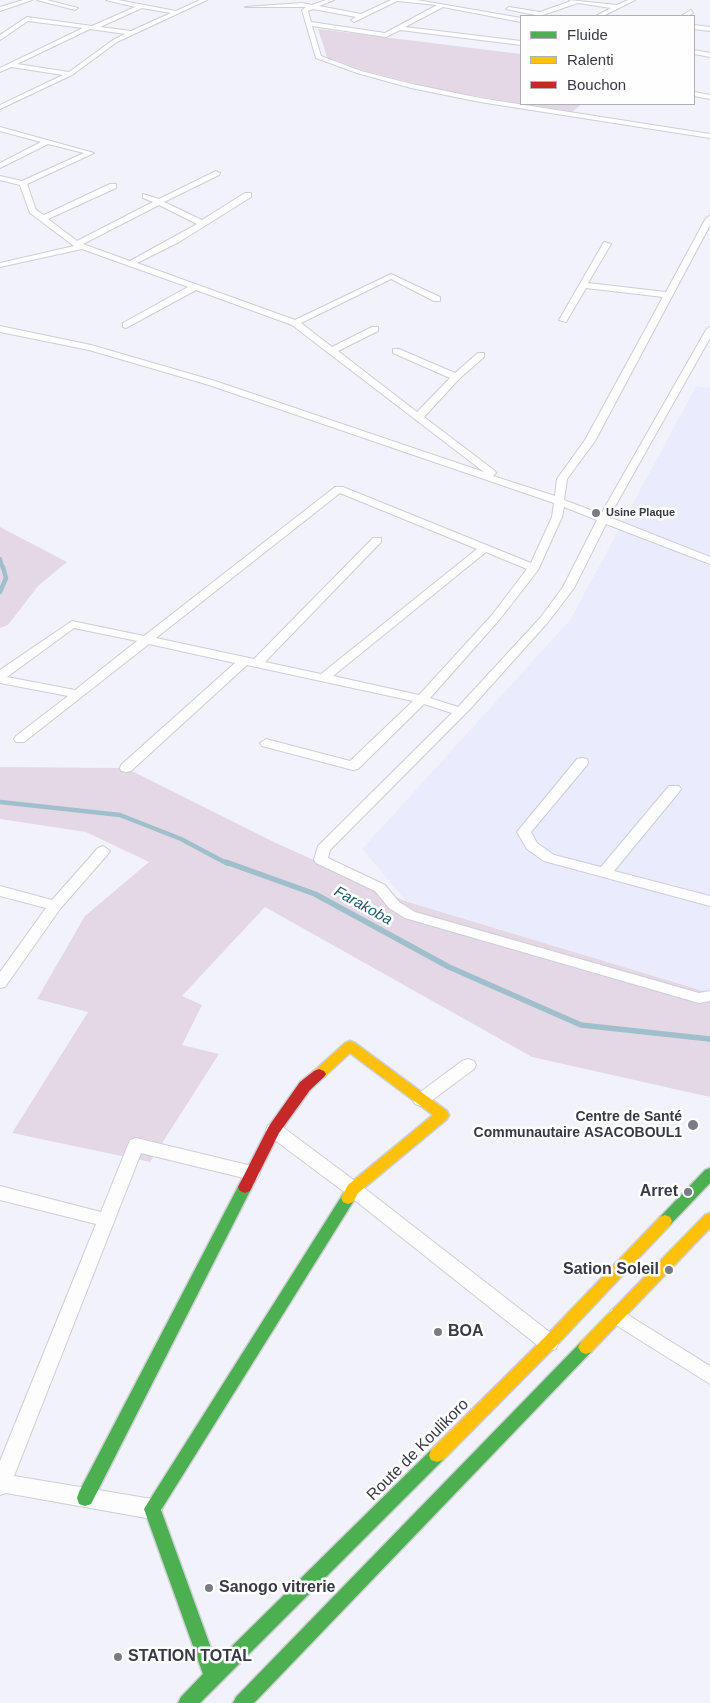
<!DOCTYPE html>
<meta charset="utf-8">
<style>
body{margin:0}
#map{position:relative;width:710px;height:1703px;overflow:hidden;background:#f2f3fa;font-family:Arial,sans-serif}
canvas{display:block}
.legend{position:absolute;left:520px;top:15px;width:175px;height:90px;box-sizing:border-box;background:#fefefe;border:1px solid #afb0b4;margin:0;padding:6px 9px;list-style:none;font-size:15px;color:#383a46}
.legend li{display:flex;align-items:center;gap:10px;height:25px}
.legend b{width:25px;border:1px solid #afb0b4}
</style>
<div id="map">
<canvas width="710" height="1703"></canvas>
<ul class="legend">
<li><b style="height:6px;background:#4caf50"></b>Fluide</li>
<li><b style="height:6px;background:#ffc107"></b>Ralenti</li>
<li><b style="height:6px;background:#c62828"></b>Bouchon</li>
</ul>
</div>
<script>
const ctx = document.querySelector('canvas').getContext('2d');
ctx.lineJoin = 'round';
function fill(path, color) {
  ctx.fillStyle = color;
  ctx.fill(path, 'evenodd');
}
function shape(rows) {
  const path = new Path2D();
  for (const r of rows) {
    path.moveTo(r[0], r[1]);
    for (let i = 2; i < r.length; i += 2) path.lineTo(r[i], r[i + 1]);
  }
  return path;
}
function stroke(path, color, width, dash) {
  ctx.strokeStyle = color;
  ctx.lineWidth = width;
  ctx.lineCap = dash ? 'butt' : 'round';
  ctx.setLineDash(dash || []);
  ctx.stroke(path);
}
function drawText(font, color, halo, rows, align = 'center') {
  ctx.font = font + ' Arial,sans-serif';
  ctx.lineWidth = 5;
  ctx.setLineDash([]);
  ctx.textBaseline = 'middle';
  ctx.strokeStyle = halo;
  ctx.fillStyle = color;
  for (const [text, x, y, turn = 0] of rows) {
    ctx.save();
    ctx.translate(x, y);
    ctx.rotate((+turn || 0) * Math.PI / 180);
    ctx.textAlign = isNaN(turn) ? turn : align;
    if (halo) ctx.strokeText(text, 0, 0);
    ctx.fillText(text, 0, 0);
    ctx.restore();
  }
}
const built = shape([
 [696,386,710,388,710,993,406,901,362,849,570,620]
]);
const green = shape([
 [318,29,521,54,521,104,582,104,572,112,440,90,362,70,327,57],
 [0,527,67,562,38,586,8,625,0,628],
 [0,767,126,768,276,843,405,901,710,993,710,1097,532,1057,265,907,182,996,202,1005,182,1045,219,1054,150,1162,12,1133,88,1012,37,999,85,916,149,862,86,832,0,819]
]);
const streamFar2 = shape([
 [0,559,3,569]
]);
const streamFar1 = shape([
 [0,592,6,578,3,567],
 [0,802,120,815,181,839,228,864]
]);
const stream = shape([
 [226,862,315,894,449,967,581,1025,710,1039]
]);
const street = shape([
 [23,0,32,0,0,11,0,7,23,0],
 [37,0,47,0,78,8,75,10,37,0],
 [106,0,118,0,176,11,200,0,207,0,117,42,72,75,0,109,0,105,63,75,11,67,0,72,0,68,83,28,28,21,0,40,0,35,27,17,92,26,135,7,106,0],
 [142,8,171,13,131,31,100,27,142,8],
 [90,29,125,34,113,40,69,72,17,64,90,29],
 [326,0,334,0,319,6,361,14,391,0,417,0,521,18,521,22,443,7,405,27,521,41,521,45,400,30,386,37,312,26,321,56,361,71,412,84,480,98,710,134,710,138,480,102,411,88,357,73,316,58,302,10,306,7,245,7,302,3,312,5,326,0],
 [397,1,437,5,385,33,311,22,308,11,313,9,356,17,351,20,354,22,397,1],
 [569,0,617,5,628,0,635,0,603,16,596,16,611,8,578,3,540,16,506,9,509,7,540,12,571,1,569,0],
 [691,10,693,13,688,16,681,16,691,10],
 [694,25,710,27,710,31,694,29,694,25],
 [694,50,710,53,710,57,694,54,694,50],
 [694,92,710,95,710,99,694,96,694,92],
 [0,127,94,153,27,184,36,210,44,215,110,184,116,184,116,188,48,219,77,241,153,202,143,198,143,194,159,199,216,171,220,173,219,175,164,202,202,220,245,193,251,193,251,197,179,242,137,263,295,320,391,274,440,297,440,301,434,301,391,279,301,323,332,347,372,327,378,327,378,331,338,351,417,412,450,378,393,353,393,349,399,349,455,373,478,353,484,353,484,357,459,379,424,417,495,471,496,473,493,476,555,496,557,479,585,440,663,297,586,288,566,322,559,320,604,242,611,244,588,283,666,292,706,218,710,216,710,225,595,441,567,479,564,500,601,514,706,330,710,327,710,338,609,517,710,557,710,564,606,524,574,588,549,621,471,708,330,850,328,858,385,885,399,902,415,912,699,993,710,991,710,1001,699,1003,405,918,389,908,375,891,316,863,314,860,318,846,452,713,424,704,358,769,353,770,262,746,260,743,266,739,350,761,413,701,247,665,131,771,126,772,121,771,120,768,121,765,235,663,149,644,24,742,16,742,14,739,16,736,68,696,0,683,0,670,72,621,144,636,335,487,343,487,531,563,552,517,554,503,209,385,89,350,0,332,0,326,91,345,215,381,484,472,292,325,196,290,126,328,123,327,123,323,188,287,82,249,0,267,0,263,74,246,30,213,20,185,0,180,0,176,22,181,84,153,48,144,0,168,0,163,41,142,0,131,0,127],
 [159,205,197,224,130,261,83,244,159,205],
 [340,493,477,549,321,674,265,662,381,542,381,538,373,538,254,659,156,638,340,493],
 [564,507,597,520,563,587,541,617,458,707,430,698,500,619,538,570,562,517,564,507],
 [486,552,527,569,492,615,419,695,333,676,486,552],
 [74,628,137,641,75,690,7,677,74,628],
 [582,758,587,759,588,762,587,765,531,832,537,843,554,855,601,867,669,786,679,786,681,789,679,792,614,871,710,896,710,906,544,861,527,849,517,832,577,759,582,758],
 [103,846,110,851,108,854,60,909,5,987,0,988,0,972,46,908,0,896,0,886,52,900,98,848,103,846],
 [468,1059,474,1061,476,1065,474,1069,427,1104,421,1106,415,1104,413,1100,415,1096,462,1061,468,1059],
 [274,1124,280,1125,359,1184,556,1337,558,1343,556,1349,549,1351,542,1349,347,1194,268,1135,266,1130,268,1125,274,1124],
 [136,1138,252,1166,258,1168,260,1173,258,1178,252,1180,141,1153,14,1476,152,1499,159,1502,162,1509,159,1516,152,1519,6,1493,0,1495,0,1461,96,1224,0,1200,0,1186,101,1212,128,1145,130,1140,136,1138],
 [617,1308,710,1366,710,1384,611,1322,608,1316,611,1310,617,1308]
]);
const fast = shape([
 [710,1168,710,1183,670,1225,665,1227,660,1225,658,1221,660,1217,705,1170,710,1168],
 [245,1181,250,1183,252,1187,91,1504,85,1506,79,1504,77,1498,79,1492,240,1183,245,1181],
 [348,1192,353,1194,355,1198,353,1202,161,1510,216,1662,431,1450,437,1448,443,1450,445,1455,443,1460,200,1703,178,1703,181,1697,203,1674,144,1509,343,1194,348,1192],
 [586,1340,591,1342,594,1347,591,1352,254,1703,233,1703,236,1697,581,1342,586,1340]
]);
const slow = shape([
 [350,1041,355,1043,447,1111,449,1115,447,1119,358,1193,353,1202,348,1204,343,1202,341,1198,348,1185,433,1115,350,1053,324,1077,319,1079,314,1077,312,1074,314,1071,345,1043,350,1041],
 [710,1213,710,1228,591,1352,586,1354,581,1352,578,1347,581,1342,705,1215,710,1213],
 [665,1215,670,1217,672,1221,670,1225,554,1348,443,1460,437,1462,431,1460,429,1455,431,1450,544,1338,660,1217,665,1215]
]);
const jam = shape([
 [319,1069,324,1071,326,1074,324,1077,310,1090,279,1133,250,1191,245,1193,240,1191,238,1187,269,1126,300,1082,314,1071,319,1069]
]);
const markers = [
 [596,513,5,"#797b85"],
 [693,1125,6,"#797b85"],
 [688,1192,5,"#797b85"],
 [669,1270,5,"#797b85"],
 [438,1332,5,"#797b85"],
 [209,1588,5,"#797b85"],
 [118,1657,5,"#797b85"]
];
const farPoinames = [
 ["Usine Plaque",606,513]
];
const poiNames = [
 ["Centre de Santé",682,1117],
 ["Communautaire ASACOBOUL1",682,1133]
];
const waterNames = [
 ["Farakoba",363,906,29]
];
const nearPoinames = [
 ["Arret",678,1192,"right"],
 ["Sation Soleil",659,1270,"right"],
 ["BOA",448,1332],
 ["Sanogo vitrerie",219,1588],
 ["STATION TOTAL",128,1657]
];
const nearStreetnames = [
 ["Route de Koulikoro",418,1450,-45]
];
fill(built, '#eaecfd');
fill(green, '#e4d8e4');
stroke(streamFar2, '#a0bfcc', 4);
stroke(streamFar1, '#a0bfcc', 4.5);
stroke(stream, '#a0bfcc', 5.5);
stroke(street, '#ccced8', 2);
stroke(fast, '#ccced8', 3);
stroke(slow, '#ccced8', 3);
stroke(jam, '#ccced8', 3);
fill(street, '#fdfdfe');
fill(fast, '#4caf50');
fill(slow, '#ffc107');
fill(jam, '#c62828');
for (const [x, y, r, color] of markers) {
  const dot = new Path2D();
  dot.arc(x, y, r, 0, 2 * Math.PI);
  ctx.fillStyle = color;
  ctx.fill(dot);
  stroke(dot, '#fefefe', 2);
}
drawText('bold 11px', '#383a46', '#fefefe', farPoinames, 'left');
drawText('bold 14px', '#383a46', '#fefefe', poiNames, 'right');
drawText('italic 15px', '#1e586a', '#fefefe', waterNames);
drawText('bold 16px', '#383a46', '#fefefe', nearPoinames, 'left');
drawText('16px', '#383a46', '#fefefe', nearStreetnames);
</script>
